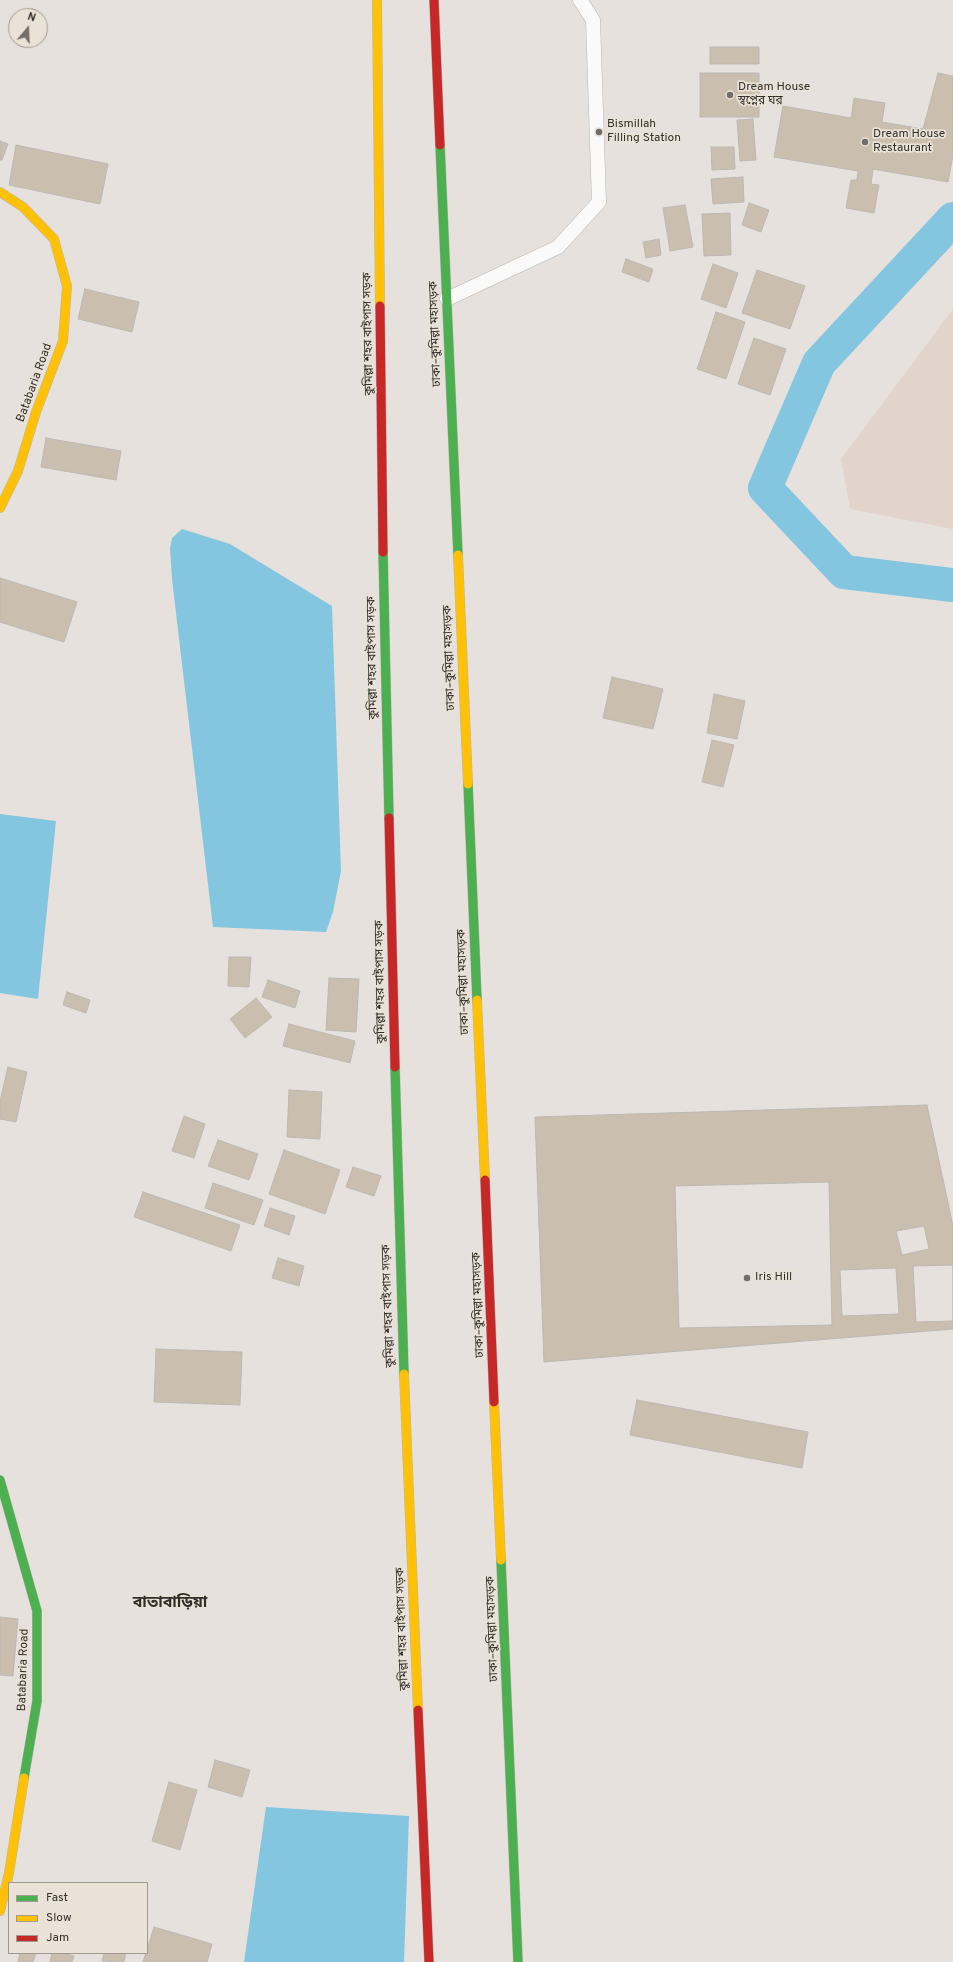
<!DOCTYPE html>
<meta charset="utf-8">
<style>
body{margin:0}
#map{position:relative;width:953px;height:1962px;overflow:hidden;background:#e6e1dc;font-family:Overpass,sans-serif}
canvas{display:block}
.legend{position:absolute;left:8px;top:1882px;width:140px;height:72px;box-sizing:border-box;background:#ebe2d7;border:1px solid #a19a92;margin:0;padding:5px 7px;list-style:none;font-size:12px;color:#322f2b}
.legend li{display:flex;align-items:center;gap:8px;height:20px}
.legend b{width:20px;border:1px solid #a19a92}
.north{position:absolute;left:8px;top:8px;width:40px;height:40px;box-sizing:border-box;background:#ebe2d7;border:1px solid #a19a92;border-radius:50%;rotate:19deg;font-size:11px;font-weight:700;line-height:16px;text-align:center;color:#322f2b}
.north::after{content:'';display:block;margin:auto;width:14px;height:18px;background:#716d69;clip-path:polygon(50% 0,100% 100%,50% 72%,0 100%)}
</style>
<div id="map">
<canvas width="953" height="1962"></canvas>
<ul class="legend">
<li><b style="height:5px;background:#4caf50"></b>Fast</li>
<li><b style="height:5px;background:#ffc107"></b>Slow</li>
<li><b style="height:5px;background:#c62828"></b>Jam</li>
</ul>
<div class="north">N</div>
</div>
<script>
const ctx = document.querySelector('canvas').getContext('2d');
ctx.lineJoin = 'round';
function fill(path, color) {
  ctx.fillStyle = color;
  ctx.fill(path, 'evenodd');
}
function shape(rows) {
  const path = new Path2D();
  for (const r of rows) {
    path.moveTo(r[0], r[1]);
    for (let i = 2; i < r.length; i += 2) path.lineTo(r[i], r[i + 1]);
  }
  return path;
}
function stroke(path, color, width, dash) {
  ctx.strokeStyle = color;
  ctx.lineWidth = width;
  ctx.lineCap = dash ? 'butt' : 'round';
  ctx.setLineDash(dash || []);
  ctx.stroke(path);
}
function drawText(font, color, halo, rows, align = 'center') {
  ctx.font = font + ' Overpass,"Noto Sans Bengali",sans-serif';
  ctx.lineWidth = 3.5;
  ctx.setLineDash([]);
  ctx.textBaseline = 'middle';
  ctx.strokeStyle = halo;
  ctx.fillStyle = color;
  for (const [text, x, y, turn = 0] of rows) {
    ctx.save();
    ctx.translate(x, y);
    ctx.rotate((+turn || 0) * Math.PI / 180);
    ctx.textAlign = isNaN(turn) ? turn : align;
    if (halo) ctx.strokeText(text, 0, 0);
    ctx.fillText(text, 0, 0);
    ctx.restore();
  }
}
const industrial = shape([
 [953,309,953,529,850,509,841,459]
]);
const water = shape([
 [182,529,230,544,332,606,341,871,333,912,326,932,213,927,172,579,170,548,172,538],
 [0,814,56,821,38,999,0,993],
 [266,1807,409,1816,404,1962,244,1962]
]);
const canal = shape([
 [953,219,819,363,765,488,844,572,953,585]
]);
const building = shape([
 [710,47,759,47,759,64,710,64,710,47],
 [700,73,759,73,759,117,700,117,700,73],
 [938,73,953,76,953,155,948,182,873,169,871,184,879,185,874,213,846,208,851,180,857,180,858,171,774,157,783,106,851,118,854,98,885,103,882,122,923,129,938,73],
 [753,119,756,160,740,161,737,120,753,119],
 [0,141,8,144,2,160,0,160,0,141],
 [16,145,108,164,100,204,9,185,16,145],
 [711,147,734,147,735,169,712,170,711,147],
 [743,177,744,202,713,204,711,179,743,177],
 [749,203,769,210,761,232,742,225,749,203],
 [685,205,693,247,670,251,663,208,685,205],
 [730,213,731,255,704,256,702,214,730,213],
 [659,239,661,255,646,258,643,242,659,239],
 [626,259,653,269,649,282,622,272,626,259],
 [713,264,738,273,726,308,701,299,713,264],
 [757,270,805,286,790,329,742,313,757,270],
 [85,289,139,302,132,332,78,319,85,289],
 [716,312,745,322,726,379,697,369,716,312],
 [754,338,786,349,770,395,738,384,754,338],
 [46,438,121,451,116,480,41,467,46,438],
 [0,578,77,602,64,642,0,622,0,578],
 [612,677,663,689,653,729,603,718,612,677],
 [714,694,745,701,737,739,707,733,714,694],
 [712,740,734,745,723,787,702,782,712,740],
 [229,957,251,957,249,987,228,986,229,957],
 [329,978,359,979,356,1032,326,1030,329,978],
 [268,980,300,991,295,1008,262,997,268,980],
 [67,992,90,1000,86,1013,63,1005,67,992],
 [256,998,272,1017,245,1038,230,1019,256,998],
 [289,1024,355,1041,350,1063,283,1046,289,1024],
 [8,1067,27,1072,16,1122,0,1119,0,1101,8,1067],
 [289,1090,322,1092,320,1139,287,1137,289,1090],
 [927,1105,953,1226,953,1329,544,1362,535,1117,927,1105],
 [184,1116,205,1124,194,1158,172,1151,184,1116],
 [218,1140,258,1154,249,1180,208,1166,218,1140],
 [284,1150,340,1170,325,1214,269,1194,284,1150],
 [353,1167,381,1176,374,1196,346,1187,353,1167],
 [829,1182,832,1325,679,1328,675,1186,829,1182],
 [213,1183,263,1200,254,1225,205,1208,213,1183],
 [143,1192,240,1225,231,1251,134,1217,143,1192],
 [270,1208,295,1216,289,1235,264,1226,270,1208],
 [924,1226,929,1249,902,1255,896,1231,924,1226],
 [278,1258,304,1266,299,1286,272,1278,278,1258],
 [953,1265,953,1321,916,1322,913,1266,953,1265],
 [896,1268,899,1314,842,1316,840,1270,896,1268],
 [156,1349,242,1352,240,1405,154,1402,156,1349],
 [637,1400,808,1432,802,1468,630,1435,637,1400],
 [0,1617,18,1619,13,1676,0,1675,0,1617],
 [215,1760,250,1770,242,1797,208,1787,215,1760],
 [169,1782,197,1790,180,1850,152,1841,169,1782],
 [154,1927,212,1944,207,1962,143,1962,154,1927],
 [20,1953,36,1953,33,1962,18,1962,20,1953],
 [52,1953,64,1953,74,1956,72,1962,50,1962,52,1953],
 [104,1953,126,1953,124,1962,102,1961,104,1953]
]);
const lane = shape([
 [447,299,558,247,599,202,593,20,580,0]
]);
const fast = shape([
 [440,145,458,555],
 [383,552,389,818],
 [468,784,477,1000],
 [395,1067,404,1374],
 [0,1480,37,1611,37,1701,24,1778],
 [501,1560,518,1962]
]);
const slow = shape([
 [377,0,380,306],
 [0,192,23,207,54,239,67,286,63,341,36,412,18,471,0,508],
 [458,555,468,784],
 [477,1000,485,1180],
 [404,1374,418,1710],
 [494,1402,501,1560],
 [0,1911,9,1873,24,1778]
]);
const jam = shape([
 [434,0,440,145],
 [380,306,383,552],
 [389,818,395,1067],
 [485,1180,494,1402],
 [418,1710,429,1962]
]);
const markers = [
 [730,95,4,"#716d69"],
 [599,132,4,"#716d69"],
 [865,142,4,"#716d69"],
 [747,1278,4,"#716d69"]
];
const poiNames = [
 ["Dream House",738,88],
 ["স্বপ্নের ঘর",738,102],
 ["Bismillah",607,125],
 ["Filling Station",607,139],
 ["Dream House",873,135],
 ["Restaurant",873,149],
 ["Iris Hill",755,1278]
];
const streetNames = [
 ["কুমিল্লা শহর বাইপাস সড়ক",369,334,-91],
 ["ঢাকা–কুমিল্লা মহাসড়ক",436,334,-92],
 ["Batabaria Road",35,383,-70],
 ["কুমিল্লা শহর বাইপাস সড়ক",373,658,-91],
 ["ঢাকা–কুমিল্লা মহাসড়ক",450,658,-92],
 ["কুমিল্লা শহর বাইপাস সড়ক",381,982,-91],
 ["ঢাকা–কুমিল্লা মহাসড়ক",464,982,-92],
 ["ঢাকা–কুমিল্লা মহাসড়ক",479,1305,-92],
 ["কুমিল্লা শহর বাইপাস সড়ক",389,1306,-92],
 ["কুমিল্লা শহর বাইপাস সড়ক",403,1629,-92],
 ["ঢাকা–কুমিল্লা মহাসড়ক",493,1629,-92],
 ["Batabaria Road",24,1670,-88]
];
const districtNames = [
 ["বাতাবাড়িয়া",170,1604]
];
fill(industrial, '#e2d3cb');
fill(water, '#84c6df');
stroke(canal, '#84c6df', 34);
fill(building, '#cabeae');
stroke(building, '#bcb8b4', 1);
stroke(lane, '#b9b5b1', 15);
stroke(fast, '#b9b5b1', 10);
stroke(slow, '#b9b5b1', 10);
stroke(jam, '#b9b5b1', 10);
stroke(lane, '#fbfafa', 14);
stroke(fast, '#4caf50', 9);
stroke(slow, '#ffc107', 9);
stroke(jam, '#c62828', 9);
for (const [x, y, r, color] of markers) {
  const dot = new Path2D();
  dot.arc(x, y, r, 0, 2 * Math.PI);
  ctx.fillStyle = color;
  ctx.fill(dot);
  stroke(dot, '#ebe2d7', 1.5);
}
drawText('12px', '#322f2b', '#ebe2d7', poiNames, 'left');
drawText('12px', '#322f2b', '#ebe2d7', streetNames);
drawText('bold 16px', '#322f2b', '#ebe2d7', districtNames);
</script>
